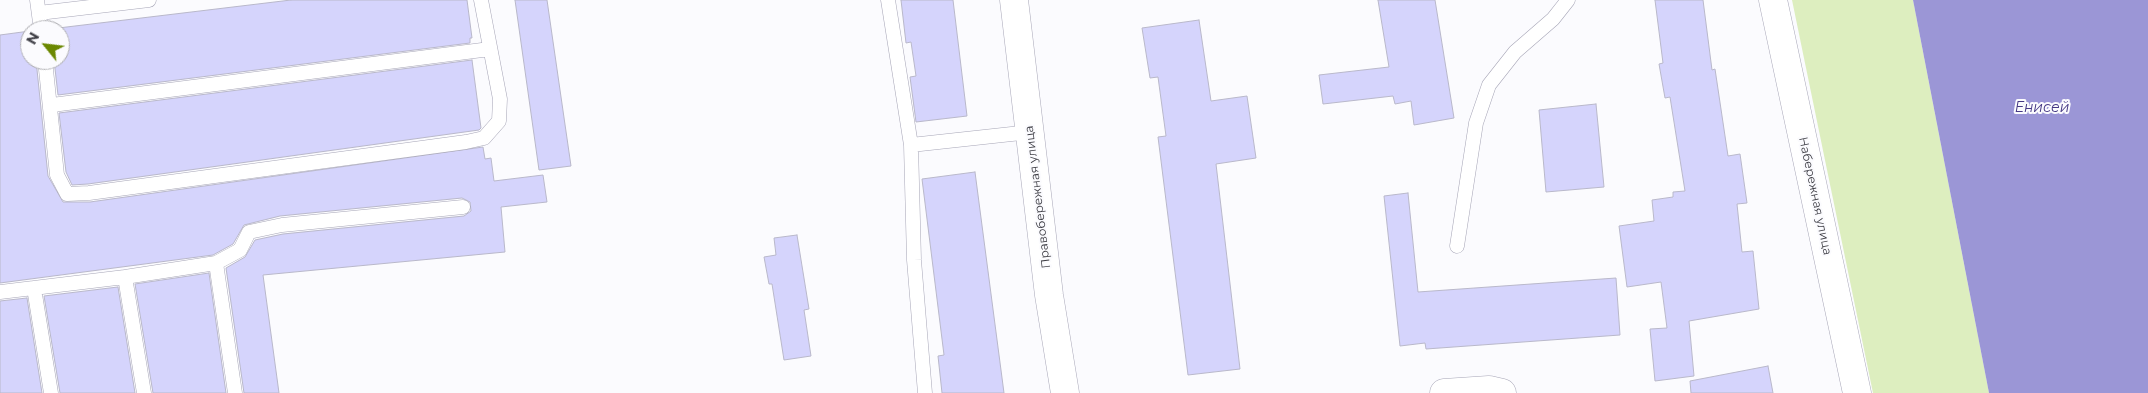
<!DOCTYPE html>
<meta charset="utf-8">
<style>
body{margin:0}
#map{position:relative;width:2148px;height:393px;overflow:hidden;background:#fbfbfe;font-family:Montserrat,sans-serif}
canvas{display:block}
.north{position:absolute;left:20px;top:20px;width:50px;height:50px;box-sizing:border-box;background:#fbfbfe;border:1px solid #afafb3;border-radius:50%;rotate:299deg;font-size:14px;font-weight:700;line-height:20px;text-align:center;color:#3c3c43}
.north::after{content:'';display:block;margin:auto;width:18px;height:22px;background:#6b8801;clip-path:polygon(50% 0,100% 100%,50% 72%,0 100%)}
</style>
<div id="map">
<canvas width="2148" height="393"></canvas>
<div class="north">N</div>
</div>
<script>
const ctx = document.querySelector('canvas').getContext('2d');
ctx.lineJoin = 'round';
function fill(path, color) {
  ctx.fillStyle = color;
  ctx.fill(path, 'evenodd');
}
function shape(rows) {
  const path = new Path2D();
  for (const r of rows) {
    path.moveTo(r[0], r[1]);
    for (let i = 2; i < r.length; i += 2) path.lineTo(r[i], r[i + 1]);
  }
  return path;
}
function stroke(path, color, width, dash) {
  ctx.strokeStyle = color;
  ctx.lineWidth = width;
  ctx.lineCap = dash ? 'butt' : 'round';
  ctx.setLineDash(dash || []);
  ctx.stroke(path);
}
function drawText(font, color, halo, rows, align = 'center') {
  ctx.font = font + ' Montserrat,sans-serif';
  ctx.lineWidth = 4;
  ctx.setLineDash([]);
  ctx.textBaseline = 'middle';
  ctx.strokeStyle = halo;
  ctx.fillStyle = color;
  for (const [text, x, y, turn = 0] of rows) {
    ctx.save();
    ctx.translate(x, y);
    ctx.rotate((+turn || 0) * Math.PI / 180);
    ctx.textAlign = isNaN(turn) ? turn : align;
    if (halo) ctx.strokeText(text, 0, 0);
    ctx.fillText(text, 0, 0);
    ctx.restore();
  }
}
const green = shape([
 [1792,0,1913,0,1989,393,1873,393]
]);
const water = shape([
 [1913,0,2148,0,2148,393,1989,393]
]);
const building = shape([
 [291,0,467,0,472,38,470,38,470,43,58,95,54,60,60,60,60,30,50,29,291,0],
 [515,0,547,0,571,166,539,170,515,0],
 [901,0,953,0,967,116,916,122,910,77,916,76,911,42,906,43,901,0],
 [1378,0,1435,0,1454,118,1414,125,1411,101,1395,104,1393,96,1323,104,1319,75,1389,67,1378,0],
 [1655,0,1703,0,1712,70,1715,69,1728,156,1740,154,1747,203,1737,204,1742,252,1753,251,1759,309,1689,321,1694,376,1655,381,1650,329,1667,328,1661,282,1627,287,1619,226,1654,221,1652,200,1673,197,1673,192,1685,191,1670,97,1665,98,1659,64,1663,63,1655,0],
 [1199,20,1211,101,1247,96,1256,158,1216,164,1240,369,1188,375,1158,137,1166,136,1158,77,1150,78,1142,28,1199,20],
 [30,31,30,60,36,60,48,176,63,202,90,202,483,147,485,159,491,158,494,181,543,175,547,202,501,207,505,252,263,275,279,393,244,393,226,268,245,257,255,240,283,234,464,216,471,211,470,202,462,198,280,216,244,225,233,244,213,255,0,283,0,35,30,31],
 [472,60,481,128,479,130,88,184,72,185,66,172,59,113,472,60],
 [1596,104,1604,187,1546,192,1539,110,1596,104],
 [975,172,1004,393,942,393,938,356,944,355,922,179,975,172],
 [1408,193,1418,292,1616,278,1620,335,1426,349,1425,343,1400,346,1384,196,1408,193],
 [797,235,809,309,804,310,811,356,784,360,772,284,769,284,764,257,776,255,774,238,797,235],
 [209,273,226,393,153,393,135,284,209,273],
 [118,287,135,393,60,393,44,296,118,287],
 [27,298,42,393,0,393,0,301,27,298],
 [1768,366,1773,393,1691,393,1690,381,1768,366]
]);
const service = shape([
 [37,0,41,30],
 [888,0,911,145,914,260,925,393],
 [39,13,149,0],
 [45,60,57,175,67,194,89,193,466,142,484,138,499,121,500,99,481,0],
 [52,105,490,49],
 [911,145,1030,132],
 [1457,246,1476,123,1489,85,1515,52,1553,19,1568,0],
 [216,263,235,393],
 [125,277,144,393],
 [34,288,51,393],
 [0,292,125,277,216,263,240,250,249,232,282,225,463,207]
]);
const minor = shape([
 [1773,0,1857,393],
 [1444,393,1489,390,1502,393]
]);
const tertiary = shape([
 [1014,0,1049,295,1065,393]
]);
const streetNames = [
 ["Набережная улица",1815,196,78],
 ["Правобережная улица",1038,197,-97]
];
const waterNames = [
 ["Енисей",2042,108]
];
fill(green, '#ddeebf');
fill(water, '#9b96d6');
fill(building, '#d5d4fc');
stroke(building, '#b9b8ca', 1);
stroke(service, '#a7a6b7', 15);
stroke(minor, '#a7a6b7', 29);
stroke(tertiary, '#a7a6b7', 29);
stroke(service, '#fff', 14);
stroke(minor, '#fff', 28);
stroke(tertiary, '#fff', 28);
drawText('12px', '#3c3c43', '#fbfbfe', streetNames);
drawText('italic 14px', '#453884', '#fbfbfe', waterNames);
</script>
